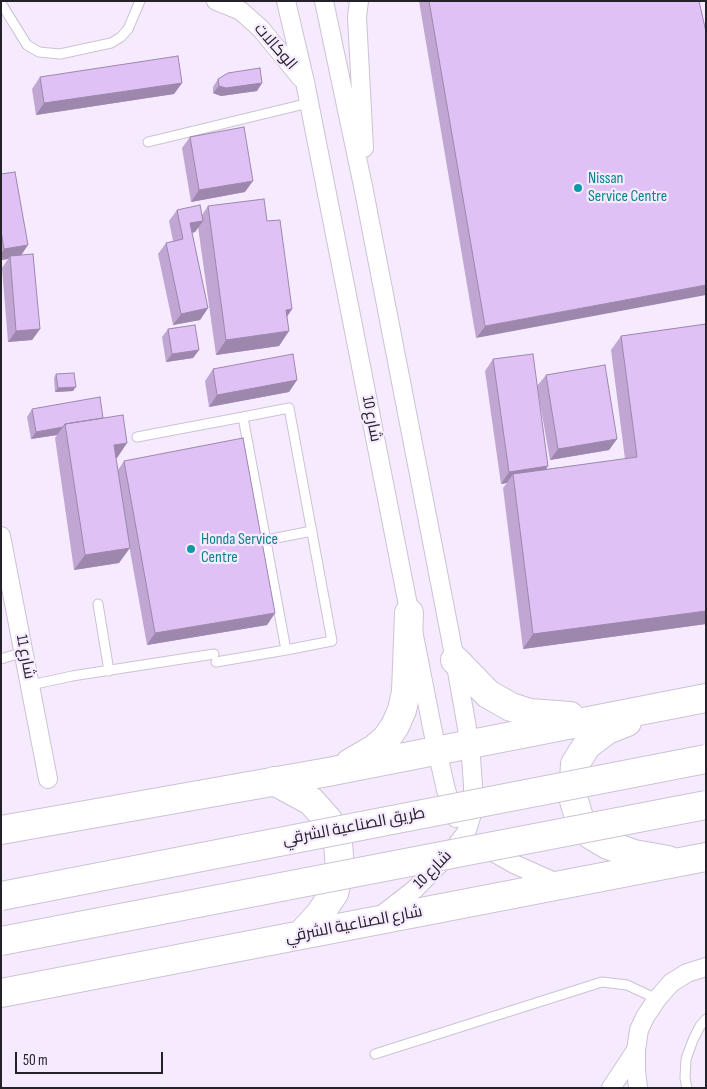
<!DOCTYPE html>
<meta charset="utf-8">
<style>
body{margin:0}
#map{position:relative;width:707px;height:1089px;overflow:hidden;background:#f6ebfe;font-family:"Sofia Sans Condensed",sans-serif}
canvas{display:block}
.frame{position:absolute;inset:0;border:2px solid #252128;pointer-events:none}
.scale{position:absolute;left:15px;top:1052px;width:148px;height:22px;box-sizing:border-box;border:2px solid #252128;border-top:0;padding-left:6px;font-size:15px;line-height:18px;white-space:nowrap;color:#252128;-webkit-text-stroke:4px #f6ebfe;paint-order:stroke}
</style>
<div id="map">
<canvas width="707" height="1089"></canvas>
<div class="frame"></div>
<div class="scale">50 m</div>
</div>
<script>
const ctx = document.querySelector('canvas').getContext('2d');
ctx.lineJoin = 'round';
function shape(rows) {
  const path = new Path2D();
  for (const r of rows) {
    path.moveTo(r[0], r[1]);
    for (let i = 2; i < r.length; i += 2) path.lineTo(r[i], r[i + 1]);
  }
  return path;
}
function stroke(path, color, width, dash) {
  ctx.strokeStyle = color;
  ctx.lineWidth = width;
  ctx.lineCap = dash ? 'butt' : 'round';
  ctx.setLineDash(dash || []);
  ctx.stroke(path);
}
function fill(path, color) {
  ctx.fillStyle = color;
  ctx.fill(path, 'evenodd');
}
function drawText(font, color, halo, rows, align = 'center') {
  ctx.font = font + ' "Sofia Sans Condensed",Cairo,sans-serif';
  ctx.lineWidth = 4.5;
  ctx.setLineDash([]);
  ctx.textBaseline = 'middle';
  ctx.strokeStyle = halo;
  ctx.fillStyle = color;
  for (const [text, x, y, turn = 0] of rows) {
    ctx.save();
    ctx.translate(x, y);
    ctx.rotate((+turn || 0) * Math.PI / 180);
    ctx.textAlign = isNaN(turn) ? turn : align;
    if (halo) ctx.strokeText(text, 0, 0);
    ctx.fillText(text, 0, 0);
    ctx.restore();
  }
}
const lane = shape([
 [1,3,27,45,39,52,60,54,111,43,121,37,128,29,140,1],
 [148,142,309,103],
 [137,437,243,417],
 [266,540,312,531],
 [98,604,109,671],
 [1,659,24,652],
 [216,662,286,650,243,417,289,408,332,641,286,650],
 [31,685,72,676,214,654],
 [375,1054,602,982,627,985,657,999],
 [687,1088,685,1078,686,1059,693,1040,700,1026,706,1019]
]);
const street = shape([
 [216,1,241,11,261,29,301,78],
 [286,1,305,82,433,732,446,790,456,818],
 [324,1,363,186,455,660,470,745,473,785,473,811,466,833,452,851,415,889,379,917],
 [359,1,357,17,364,148],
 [1,536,48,779],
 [484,847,514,864,559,884],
 [611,1088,636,1050],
 [638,1088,636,1070,636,1050,639,1030,645,1017,657,999,671,983,687,973,706,967]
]);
const primary = shape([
 [455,660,488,694,511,707,530,713,570,716],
 [627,722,607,730,587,745,575,764,573,797,580,821,591,835,608,845,634,854,668,860],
 [350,763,374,749,386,739,395,726,402,710,406,692,409,613],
 [274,781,311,801,328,820,338,843,340,869,334,893,320,914,301,935],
 [1,830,328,772,706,698],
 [1,993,706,857]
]);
const highwayBridge = shape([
 [1,896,706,759],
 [1,941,706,805]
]);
const wall = shape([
 [419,1,699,1,706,32,476,338],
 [40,77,182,83,174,94,36,115,32,89],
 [218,79,262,83,257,91,221,96,213,93,213,87],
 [190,137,245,192,191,202,182,148],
 [1,174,21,255,40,329,32,340,8,342,2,268,8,259,1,260],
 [208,206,267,221,292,309,287,317,289,331,279,346,216,355,198,227,195,232,192,233,208,308,200,320,173,325,158,254,166,243,173,241,169,221,177,210,202,215],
 [706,324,706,624,523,649,503,488,507,483,501,484,485,371,493,359,548,466,546,469,625,459,611,350,621,336],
 [168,329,199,350,193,358,166,362,162,337],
 [213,369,297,380,289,392,209,407,205,381],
 [56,374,73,391,55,392,54,378],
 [546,375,617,439,609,450,550,460,537,386],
 [32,409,103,418,127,443,116,458,118,470,124,461,275,613,267,625,147,645,129,545,119,563,74,570,55,438,57,435,31,439,27,417]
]);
const shadedWall = shape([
 [182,83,174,94,36,115,44,103],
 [262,83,257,91,221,96,213,93,219,86],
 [253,181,245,192,191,202,199,190],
 [203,221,195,232,182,235,190,223],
 [28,245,20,257,10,256,8,259,1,260,1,254,4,249],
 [706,285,706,295,476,338,485,326],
 [208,308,200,320,173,325,181,314],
 [292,309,282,324,286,310],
 [40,329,32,340,8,342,16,331],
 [289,331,279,346,216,355,226,340],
 [199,350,193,358,166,362,172,354],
 [297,380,289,392,209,407,217,395],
 [76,387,73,391,55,392,58,388],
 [63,427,57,435,31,439,36,432],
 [617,439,609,450,550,460,558,449],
 [127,443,117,458,104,460,114,445],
 [548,466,540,478,513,474,507,483,501,484,509,472],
 [130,548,119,563,74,570,85,555],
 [706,611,706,624,523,649,533,634],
 [275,613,267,625,147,645,155,633]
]);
const building = shape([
 [429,1,699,1,706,32,706,285,485,326,429,1],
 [178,56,182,83,44,103,40,77,178,56],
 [260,68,262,83,226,88,219,86,218,79,228,73,260,68],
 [244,127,253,181,199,190,190,137,244,127],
 [15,172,28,245,4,249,1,231,1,174,15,172],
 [264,199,267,221,280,220,292,309,286,310,289,331,226,340,208,206,264,199],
 [200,205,203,221,190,223,208,308,181,314,166,243,183,239,177,210,200,205],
 [33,254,40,329,16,331,10,256,33,254],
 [706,324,706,611,533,634,513,474,637,457,621,336,706,324],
 [195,325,199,350,172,354,168,329,195,325],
 [293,354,297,380,217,395,213,369,293,354],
 [533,354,548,466,509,472,493,359,533,354],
 [605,365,617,439,558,449,546,375,605,365],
 [74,373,76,387,58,388,56,374,74,373],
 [100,397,103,418,65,424,63,427,36,432,32,409,100,397],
 [123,415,127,443,114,445,130,548,85,555,65,424,123,415],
 [243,438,275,613,155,633,124,461,243,438]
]);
const markers = [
 [578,188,5,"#0f9aa8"],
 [191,549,5,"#0f9aa8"]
];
const streetNames = [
 ["الوكالات",275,47,49],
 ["شارع 10",371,419,79],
 ["شارع 11",25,657,79],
 ["طريق الصناعية الشرقي",354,827,-11],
 ["شارع 10",433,870,-45],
 ["شارع الصناعية الشرقي",354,925,-11]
];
const cultureNames = [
 ["Nissan",588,179],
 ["Service Centre",588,197],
 ["Honda Service",201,540],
 ["Centre",201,558]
];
stroke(lane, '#cdc2d4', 11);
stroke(street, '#cdc2d4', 20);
stroke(primary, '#cdc2d4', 30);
stroke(lane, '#fff', 9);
stroke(street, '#fff', 18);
stroke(primary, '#fff', 28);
stroke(highwayBridge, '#cdc2d4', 30, []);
stroke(highwayBridge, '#fff', 28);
fill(wall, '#c1a6d4');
fill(shadedWall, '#9d87ac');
fill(building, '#e0c1f6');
stroke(building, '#9d87ac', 1);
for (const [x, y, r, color] of markers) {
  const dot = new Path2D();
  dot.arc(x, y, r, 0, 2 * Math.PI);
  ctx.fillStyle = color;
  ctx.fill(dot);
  stroke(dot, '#f6ebfe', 2);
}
drawText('16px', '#252128', '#f6ebfe', streetNames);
drawText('16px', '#0d838f', '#f6ebfe', cultureNames, 'left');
</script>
